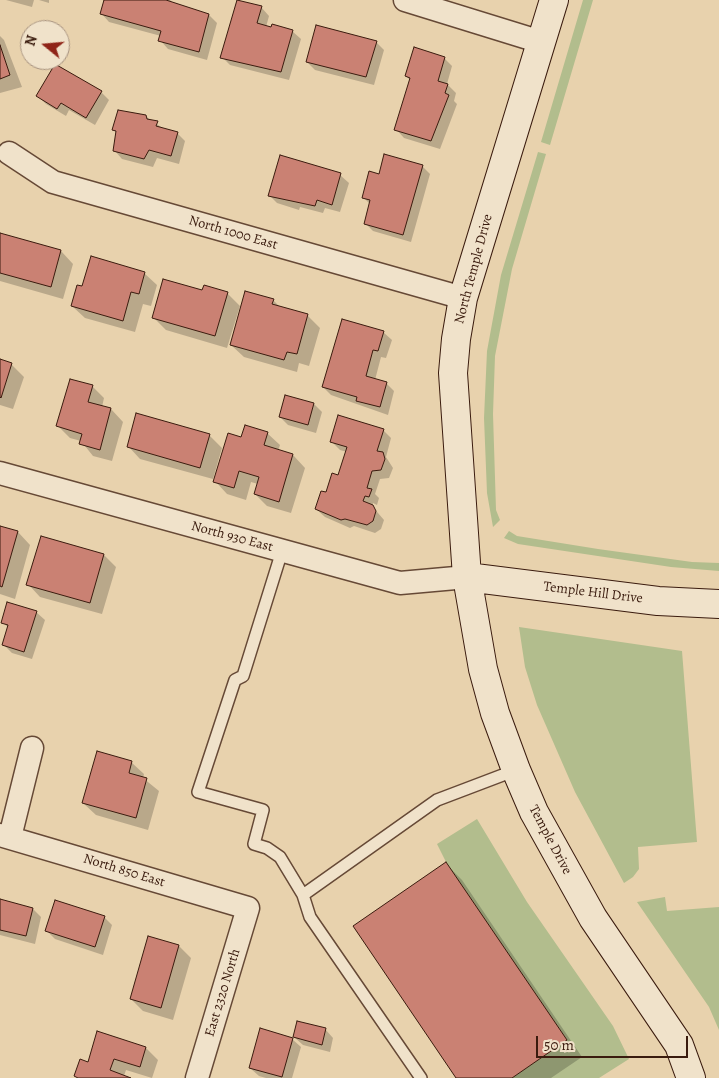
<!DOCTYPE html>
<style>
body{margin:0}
#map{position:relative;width:719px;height:1078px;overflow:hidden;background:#e8d2ad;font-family:Alegreya,serif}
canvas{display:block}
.north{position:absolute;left:20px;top:20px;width:50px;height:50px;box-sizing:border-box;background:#f0e2ca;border:1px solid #a7927f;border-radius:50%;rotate:287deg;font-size:14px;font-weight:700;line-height:20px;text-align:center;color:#3a1b0e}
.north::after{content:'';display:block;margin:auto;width:18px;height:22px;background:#8f2418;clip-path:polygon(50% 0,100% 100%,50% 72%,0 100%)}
.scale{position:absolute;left:536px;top:1036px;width:152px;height:22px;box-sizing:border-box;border:2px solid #3a1b0e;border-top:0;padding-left:6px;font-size:15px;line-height:18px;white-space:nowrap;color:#3a1b0e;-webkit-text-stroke:4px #f0e2ca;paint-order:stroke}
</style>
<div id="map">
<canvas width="719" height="1078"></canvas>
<div class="north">N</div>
<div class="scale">50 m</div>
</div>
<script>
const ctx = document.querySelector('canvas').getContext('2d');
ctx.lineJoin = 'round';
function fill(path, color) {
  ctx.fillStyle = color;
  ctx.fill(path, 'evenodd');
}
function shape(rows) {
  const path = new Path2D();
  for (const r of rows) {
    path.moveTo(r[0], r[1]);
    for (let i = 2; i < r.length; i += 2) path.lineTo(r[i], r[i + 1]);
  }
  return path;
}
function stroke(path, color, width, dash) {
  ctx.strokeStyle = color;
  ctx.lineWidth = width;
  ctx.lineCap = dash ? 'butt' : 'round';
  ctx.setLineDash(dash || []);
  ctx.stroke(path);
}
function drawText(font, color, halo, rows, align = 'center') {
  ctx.font = font + ' Alegreya,serif';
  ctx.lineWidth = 4;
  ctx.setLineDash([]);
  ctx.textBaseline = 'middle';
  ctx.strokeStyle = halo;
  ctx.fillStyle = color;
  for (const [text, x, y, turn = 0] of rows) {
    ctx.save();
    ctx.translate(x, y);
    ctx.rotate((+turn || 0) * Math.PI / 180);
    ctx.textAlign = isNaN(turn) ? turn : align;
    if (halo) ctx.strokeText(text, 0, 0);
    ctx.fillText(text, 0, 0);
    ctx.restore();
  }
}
const green = shape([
 [583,0,593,0,550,145,541,142],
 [538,152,546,154,512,269,495,356,493,414,496,510,500,520,493,527,487,493,484,418,487,351,501,275],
 [509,531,517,536,598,549,692,562,719,563,719,571,671,567,518,544,504,538],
 [519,627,682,651,697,842,638,847,639,869,633,877,624,883,575,792,537,705,525,667],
 [477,819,527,902,613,1026,629,1059,599,1078,512,1078,567,1040,446,862,437,844],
 [665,897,667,911,719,907,719,1030,709,1007,637,902]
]);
const shadow = shape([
 [6,0,34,0,32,7],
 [39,0,49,0,49,3],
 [105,0,170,0,176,6,209,15,217,23,207,60,168,49,160,40,161,36,109,22,101,13],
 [261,7,269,16,266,27,292,31,301,39,289,80,230,65,222,57],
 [0,36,4,40,22,87,0,93],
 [376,42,384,50,374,85,315,70,307,62],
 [444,58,452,66,447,84,456,93,454,101,457,104,440,149,404,138,396,129,411,81,406,76],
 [101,92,109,100,95,125,69,110,66,116,46,104,38,96],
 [145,116,164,129,177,133,185,141,179,164,157,158,153,167,122,159,114,150,117,133,114,130],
 [422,166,430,174,411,242,373,231,365,223,370,204,363,197,379,175],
 [340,175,349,183,340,212,325,208,323,213,300,207,299,210,277,203,269,195],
 [0,235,61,251,73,264,63,299,0,281],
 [144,273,157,285,151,306,143,304,135,332,85,318,72,306,83,288],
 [203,292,227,293,240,306,227,348,166,330,154,318],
 [273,300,281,308,307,315,320,328,309,366,299,363,297,372,244,357,231,345],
 [383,332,392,340,386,358,381,357,375,380,386,383,394,391,388,415,331,395,323,387],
 [0,361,11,364,24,377,13,409,0,405],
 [92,386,104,398,102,407,111,409,123,422,112,461,93,456,81,441,70,438,58,426],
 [314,404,322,412,316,433,288,425,280,417],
 [383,430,391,438,386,457,393,468,389,478,380,479,375,494,379,498,377,505,373,503,372,506,384,520,381,529,375,533,354,526,350,528,325,517,316,509,339,477,347,452,340,450,332,442],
 [267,433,280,445,278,451,293,455,305,468,291,513,267,506,255,494,258,484,251,482,246,500,227,494,215,481,242,439],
 [209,435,222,448,213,479,140,459,128,446],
 [0,528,18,532,30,545,15,599,0,594],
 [104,555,116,567,102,614,40,597,28,584],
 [36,612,45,620,32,659,12,653,3,644,9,628,2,622],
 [131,762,144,774,143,778,159,791,148,830,96,815,83,803],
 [446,864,462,880,582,1057,551,1078,458,1078],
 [0,901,33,909,41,917,35,944,0,935],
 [104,917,112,925,103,955,55,939,47,931],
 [179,946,191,958,173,1020,143,1011,131,999],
 [325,1029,333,1038,330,1052,303,1045,294,1037],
 [98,1032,146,1048,158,1060,152,1078,126,1070,124,1076,131,1078,78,1078,76,1076,88,1063],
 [292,1039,301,1047,292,1078,266,1078,259,1076,250,1068]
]);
const building = shape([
 [104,0,166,0,209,14,199,52,158,41,161,31,100,14,104,0],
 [237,0,262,6,257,23,271,27,272,24,293,30,281,72,220,58,237,0],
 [316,25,377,41,366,77,306,62,316,25],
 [0,45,10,75,0,79,0,45],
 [414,47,445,57,438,81,448,84,445,93,449,95,431,141,394,130,410,78,405,76,414,47],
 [55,64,102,91,86,118,61,103,57,109,36,96,55,64],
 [118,110,146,115,147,119,158,121,156,126,178,132,171,156,149,150,144,159,113,151,116,131,112,130,118,110],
 [384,154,423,165,403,235,364,224,370,200,362,198,369,171,379,174,384,154],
 [280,155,341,173,332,205,317,200,315,206,268,196,280,155],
 [0,233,61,250,51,287,0,273,0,233],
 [91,256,145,272,139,294,131,292,123,321,71,306,77,285,82,286,91,256],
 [163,279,202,290,204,285,228,292,215,336,152,318,163,279],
 [245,291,274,299,272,304,308,314,297,354,287,352,284,360,230,345,245,291],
 [342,319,384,331,378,351,373,350,366,376,387,382,380,407,356,401,357,397,322,387,342,319],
 [0,359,12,363,1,398,0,397,0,359],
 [70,379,93,385,88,402,111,408,100,450,79,444,82,434,56,426,70,379],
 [285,395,314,403,308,425,279,417,285,395],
 [136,413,210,434,200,468,127,447,136,413],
 [338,415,384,429,377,451,383,452,385,459,381,470,372,471,367,488,372,489,369,497,365,496,363,501,373,505,376,511,373,521,367,525,345,519,341,520,315,509,321,491,326,492,332,473,338,475,347,447,330,442,338,415],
 [245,425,268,432,264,445,293,454,279,502,254,494,259,477,239,471,234,488,213,482,228,433,241,437,245,425],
 [0,526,18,531,2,587,0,586,0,526],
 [41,536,104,554,90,603,26,585,41,536],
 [7,602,37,611,24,652,2,645,8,625,1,623,7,602],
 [97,751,132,761,129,773,147,778,136,818,82,803,97,751],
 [446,862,567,1040,512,1078,456,1078,353,926,446,862],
 [0,899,33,908,26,936,0,930,0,899],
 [55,900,105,916,95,947,45,931,55,900],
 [148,936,179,945,161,1008,130,999,148,936],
 [297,1021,326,1028,322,1045,293,1037,297,1021],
 [260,1028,293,1038,282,1077,249,1068,260,1028],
 [97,1031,146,1047,140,1067,114,1059,110,1070,131,1078,78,1078,74,1076,80,1059,88,1062,97,1031]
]);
const lane = shape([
 [282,551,243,676,235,680,198,792,263,810,254,844,267,848,280,857,303,895,310,917,421,1078],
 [303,895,437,800,516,770]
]);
const street = shape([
 [405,0,541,42],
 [9,153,53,182,463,298],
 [0,473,400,583,467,577],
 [0,835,248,908,197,1078],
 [10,837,32,748]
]);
const secondary = shape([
 [554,0,463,298,456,339,453,373,467,577,483,669,495,713,516,770,534,812,593,918,679,1045,691,1078],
 [467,577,658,601,719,604]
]);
const streetNames = [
 ["North 1000 East",233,233,16],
 ["North Temple Drive",474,269,-75],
 ["North 930 East",232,537,15],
 ["Temple Hill Drive",593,593,7],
 ["Temple Drive",550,840,62],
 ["North 850 East",124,871,17],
 ["East 2320 North",223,993,-73]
];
fill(green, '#b2bd8d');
fill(shadow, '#0003');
fill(building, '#ca8173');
stroke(building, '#3a1b0e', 1);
stroke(lane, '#664936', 14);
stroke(street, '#664936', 25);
stroke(secondary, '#3a1b0e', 30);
stroke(lane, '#f0e2ca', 11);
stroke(street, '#f0e2ca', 22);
stroke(secondary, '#f0e2ca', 28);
drawText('14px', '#3a1b0e', '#f0e2ca', streetNames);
</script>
